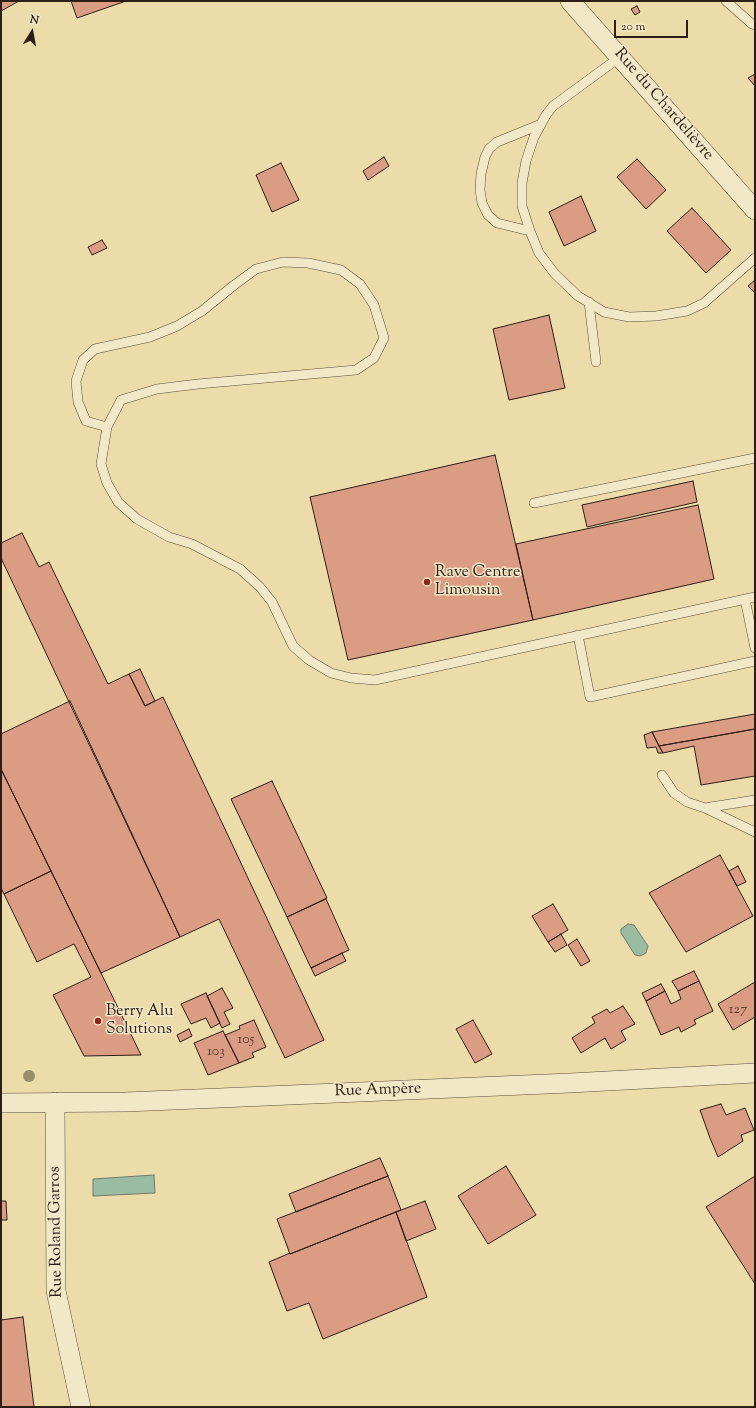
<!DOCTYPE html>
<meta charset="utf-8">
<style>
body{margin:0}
#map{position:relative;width:756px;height:1408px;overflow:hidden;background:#ebdca9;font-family:"Sorts Mill Goudy",serif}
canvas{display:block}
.frame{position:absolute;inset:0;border:2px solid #2d1d16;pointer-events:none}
.north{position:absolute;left:12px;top:12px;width:40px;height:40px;-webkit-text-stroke:3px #f2e8c7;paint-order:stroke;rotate:11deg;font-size:11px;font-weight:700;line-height:16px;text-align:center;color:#2d1d16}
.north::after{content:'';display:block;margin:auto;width:14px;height:18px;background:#2d1d16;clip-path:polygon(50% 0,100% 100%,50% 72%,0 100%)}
.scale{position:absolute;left:614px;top:20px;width:74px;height:18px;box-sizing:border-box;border:2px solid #2d1d16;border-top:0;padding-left:5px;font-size:12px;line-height:14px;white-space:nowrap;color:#2d1d16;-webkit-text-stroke:3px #f2e8c7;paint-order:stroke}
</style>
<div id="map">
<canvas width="756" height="1408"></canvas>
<div class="frame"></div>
<div class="north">N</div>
<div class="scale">20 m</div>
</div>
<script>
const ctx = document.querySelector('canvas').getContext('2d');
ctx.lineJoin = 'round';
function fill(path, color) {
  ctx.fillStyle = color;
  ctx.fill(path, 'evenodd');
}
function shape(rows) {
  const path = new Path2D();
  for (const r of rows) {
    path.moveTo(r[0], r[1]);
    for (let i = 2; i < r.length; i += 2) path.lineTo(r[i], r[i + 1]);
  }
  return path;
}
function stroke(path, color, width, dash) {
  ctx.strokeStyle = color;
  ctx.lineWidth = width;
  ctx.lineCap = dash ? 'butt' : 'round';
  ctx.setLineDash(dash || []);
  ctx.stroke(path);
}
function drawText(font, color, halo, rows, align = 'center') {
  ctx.font = font + ' "Sorts Mill Goudy",serif';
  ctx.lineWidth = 3;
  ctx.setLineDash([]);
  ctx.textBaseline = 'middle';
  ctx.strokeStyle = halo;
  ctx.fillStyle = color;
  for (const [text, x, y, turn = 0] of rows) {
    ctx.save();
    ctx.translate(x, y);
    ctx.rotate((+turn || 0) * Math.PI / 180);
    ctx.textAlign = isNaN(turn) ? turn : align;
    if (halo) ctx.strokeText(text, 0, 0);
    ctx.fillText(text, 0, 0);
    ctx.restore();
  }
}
const water = shape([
 [628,924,634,925,648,946,646,953,640,956,635,955,621,933,621,929,628,924],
 [154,1175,155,1193,93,1196,93,1179,154,1175]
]);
const building = shape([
 [1,1,19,1,1,11,1,1],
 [71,1,126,1,77,18,71,1],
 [637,6,640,12,635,15,631,9,637,6],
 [755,74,755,86,748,78,755,74],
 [384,157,389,166,368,180,363,171,384,157],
 [637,159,666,190,646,209,617,177,637,159],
 [281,163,299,200,272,212,256,175,281,163],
 [581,196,596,231,564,246,549,212,581,196],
 [692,208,731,250,706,273,667,231,692,208],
 [102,240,107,248,92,255,88,247,102,240],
 [755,280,755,293,748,286,755,280],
 [549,315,565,388,509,400,493,329,549,315],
 [495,455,533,620,348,660,310,497,495,455],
 [693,481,697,502,587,527,582,505,693,481],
 [698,505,714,579,533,620,516,544,698,505],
 [22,533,39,567,49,562,108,684,129,674,145,706,163,697,324,1040,285,1058,219,919,180,937,1,558,1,543,22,533],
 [140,669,155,701,145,706,129,674,140,669],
 [70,701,180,937,101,973,1,769,1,734,70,701],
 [755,714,755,729,659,746,652,732,755,714],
 [755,729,755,776,701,785,694,746,663,753,659,746,755,729],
 [652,732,659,746,663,753,658,753,656,747,647,748,644,735,652,732],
 [1,769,51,871,4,894,1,888,1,769],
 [272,781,327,898,287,917,231,799,272,781],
 [720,855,753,916,686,952,649,893,720,855],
 [738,866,746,882,737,886,729,871,738,866],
 [51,871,101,973,141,1055,84,1056,53,995,91,977,74,944,37,962,4,894,51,871],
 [326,899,349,950,311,968,287,917,326,899],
 [553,904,568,930,548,942,532,916,553,904],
 [561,934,567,945,555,952,548,942,561,934],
 [577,939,590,961,581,966,568,945,577,939],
 [342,953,346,961,315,976,311,968,342,953],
 [694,971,699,981,678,991,672,981,694,971],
 [699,981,713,1011,694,1020,696,1024,681,1032,679,1027,661,1035,646,1001,665,991,671,1004,681,999,678,991,699,981],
 [755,982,755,1017,733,1030,718,1004,755,982],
 [661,984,665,991,646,1001,642,993,661,984],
 [222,988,233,1008,224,1012,230,1024,222,1028,207,996,222,988],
 [206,993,220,1023,211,1028,206,1018,191,1024,181,1004,206,993],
 [623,1006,635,1024,621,1031,626,1040,611,1049,605,1038,581,1053,572,1038,595,1023,592,1017,607,1009,610,1013,623,1006],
 [254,1020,266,1047,252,1053,254,1057,239,1063,225,1035,240,1029,239,1026,254,1020],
 [473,1020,492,1054,475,1063,456,1029,473,1020],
 [189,1029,192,1036,180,1042,177,1035,189,1029],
 [223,1031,239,1063,208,1075,194,1043,223,1031],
 [721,1104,726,1115,745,1108,754,1130,741,1135,743,1141,718,1157,710,1138,700,1110,721,1104],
 [380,1158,388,1176,296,1212,289,1194,380,1158],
 [506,1166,536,1215,488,1244,458,1196,506,1166],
 [388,1176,401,1210,290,1254,277,1219,388,1176],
 [755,1176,755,1284,706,1207,755,1176],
 [1,1201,6,1201,7,1220,1,1220,1,1201],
 [425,1201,436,1229,406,1241,396,1212,425,1201],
 [396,1212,427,1297,323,1339,309,1303,287,1311,269,1262,290,1253,290,1254,396,1212],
 [23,1317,34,1407,1,1407,1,1320,23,1317]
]);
const service = shape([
 [726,1,752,24,755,25],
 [620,57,553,106,546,115,534,137,526,161,522,183,522,206,530,231,539,253,555,274,578,296,604,312,629,317,656,316,687,311,704,303,755,258],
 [530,231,497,223,488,215,482,203,480,190,481,174,485,157,489,149,497,142,539,125],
 [589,302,596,362],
 [107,427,86,421,78,402,76,381,83,360,95,349,150,337,177,326,202,311,233,286,256,269,283,262,308,263,341,270,360,284,374,305,384,338,374,358,356,370,198,384,157,389,121,400,107,427,101,464,107,483,118,502,137,519,169,537,192,544,240,569,260,587,272,602,293,646,309,660,331,673,351,678,375,680,755,597],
 [534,503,755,458],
 [745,599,755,648],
 [578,635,590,697,755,661],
 [662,775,674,793,687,802,705,808,755,800],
 [705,808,755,832]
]);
const minor = shape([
 [570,1,755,210],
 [55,1102,56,1291,81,1407],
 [1,1103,126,1102,570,1083,755,1073]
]);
const trees = [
 [29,1076]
];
const markers = [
 [427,582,4,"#8f2418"],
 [98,1021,4,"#8f2418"]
];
const numberNames = [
 ["127",738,1011],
 ["105",246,1041],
 ["103",216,1053]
];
const streetNames = [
 ["Rue du Chardelièvre",663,105,49],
 ["Rue Ampère",378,1091,-2],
 ["Rue Roland Garros",57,1232,-91]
];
const poiNames = [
 ["Rave Centre",435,573],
 ["Limousin",435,591],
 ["Berry Alu",106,1012],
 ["Solutions",106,1030]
];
fill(water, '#99bca3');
stroke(water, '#6e7c6b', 1);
fill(building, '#da9c83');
stroke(building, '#2d1d16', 1);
stroke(service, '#5c4d3b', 10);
stroke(minor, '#5c4d3b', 20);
stroke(service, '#f2e8c7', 9);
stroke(minor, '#f2e8c7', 19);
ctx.fillStyle = '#9a8e6a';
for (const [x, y] of trees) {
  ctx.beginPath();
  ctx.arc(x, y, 6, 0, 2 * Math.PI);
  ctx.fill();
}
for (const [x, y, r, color] of markers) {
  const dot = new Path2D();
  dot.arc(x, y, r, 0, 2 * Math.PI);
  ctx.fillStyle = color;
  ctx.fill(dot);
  stroke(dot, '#f2e8c7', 1.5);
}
drawText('14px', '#583d31', null, numberNames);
drawText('16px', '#2d1d16', '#f2e8c7', streetNames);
drawText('16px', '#2d1d16', '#f2e8c7', poiNames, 'left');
</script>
